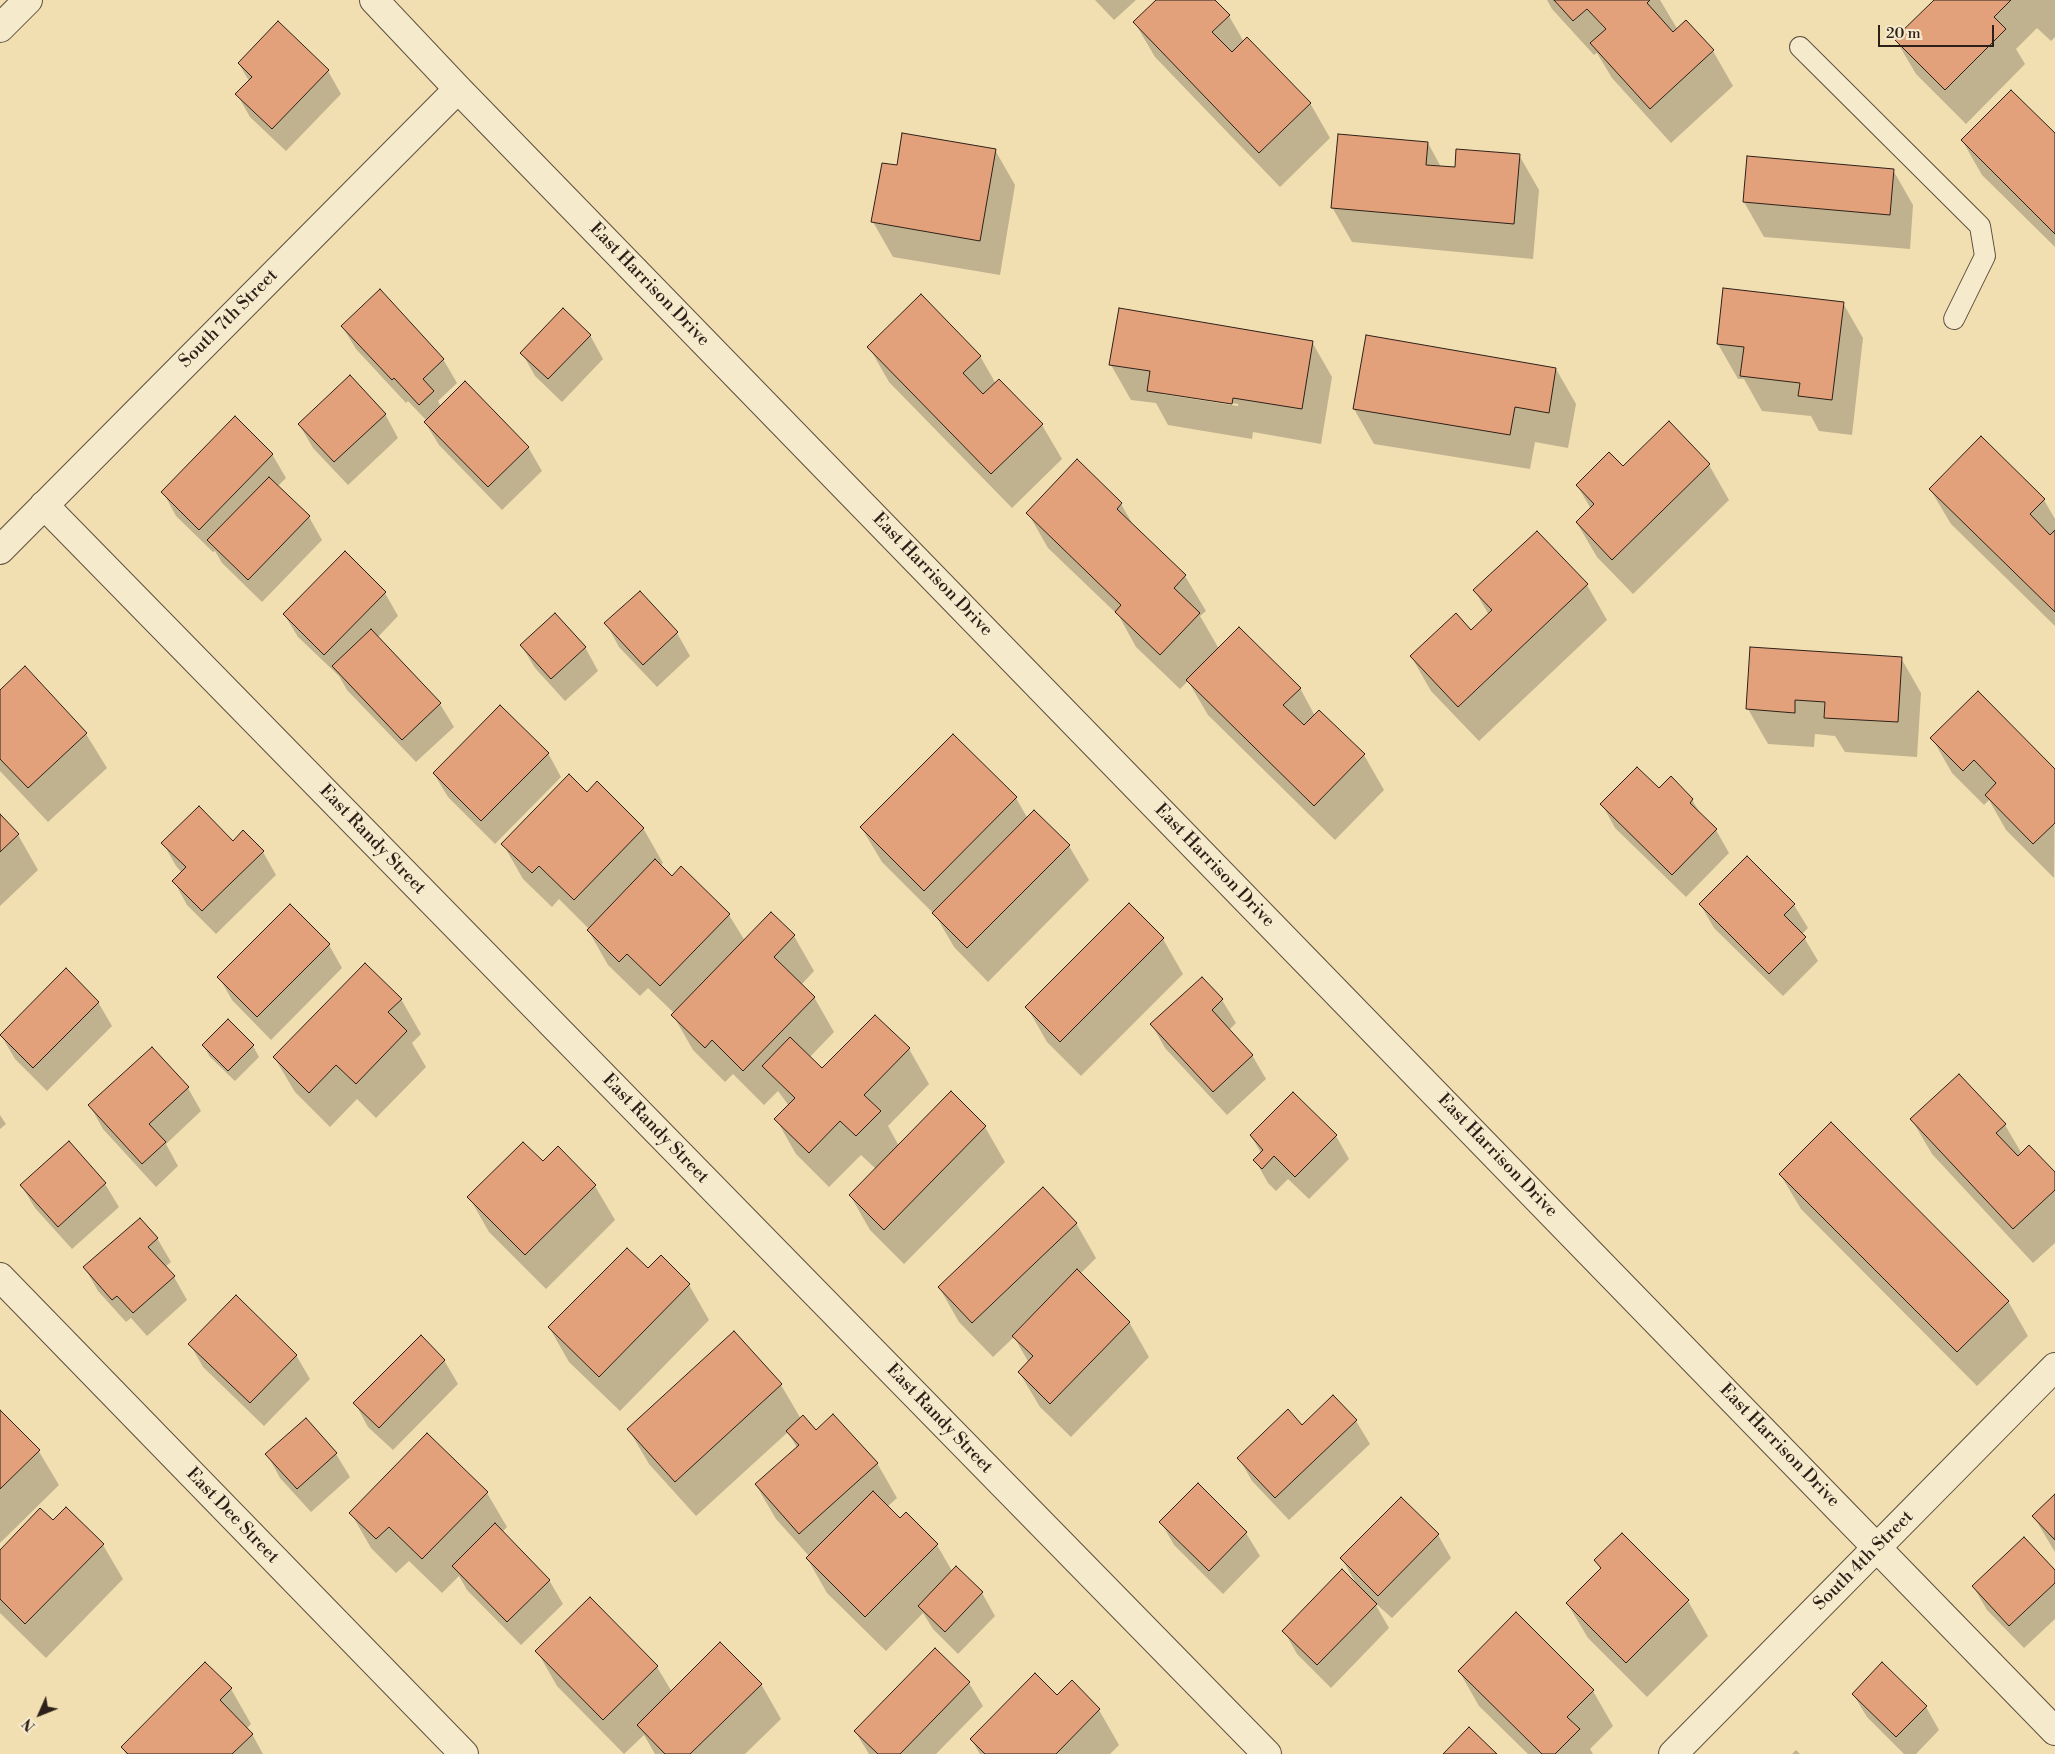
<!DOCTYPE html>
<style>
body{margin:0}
#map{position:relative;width:2055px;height:1754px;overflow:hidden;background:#f1dfb2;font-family:"Libre Bodoni",serif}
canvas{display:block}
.north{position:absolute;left:15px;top:1689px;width:50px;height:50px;-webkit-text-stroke:4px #f6eacd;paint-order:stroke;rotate:226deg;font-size:14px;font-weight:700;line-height:20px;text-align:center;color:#2d2018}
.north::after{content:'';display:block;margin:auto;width:18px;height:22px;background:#2d2018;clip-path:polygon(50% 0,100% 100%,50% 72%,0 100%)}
.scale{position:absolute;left:1878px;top:25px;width:116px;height:22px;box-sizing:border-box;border:2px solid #2d2018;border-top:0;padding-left:6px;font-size:15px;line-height:18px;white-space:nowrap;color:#2d2018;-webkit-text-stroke:4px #f6eacd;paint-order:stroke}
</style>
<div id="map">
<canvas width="2055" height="1754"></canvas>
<div class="north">N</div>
<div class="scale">20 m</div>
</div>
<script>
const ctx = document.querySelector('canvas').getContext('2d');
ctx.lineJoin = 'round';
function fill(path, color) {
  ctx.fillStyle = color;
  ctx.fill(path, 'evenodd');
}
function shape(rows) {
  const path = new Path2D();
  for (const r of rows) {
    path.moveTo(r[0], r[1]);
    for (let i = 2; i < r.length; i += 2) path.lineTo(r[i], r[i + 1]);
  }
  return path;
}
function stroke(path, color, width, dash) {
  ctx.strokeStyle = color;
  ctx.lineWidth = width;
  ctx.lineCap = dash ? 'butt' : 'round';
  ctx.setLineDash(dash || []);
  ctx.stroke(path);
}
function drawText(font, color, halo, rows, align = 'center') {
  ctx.font = font + ' "Libre Bodoni",serif';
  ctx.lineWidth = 4;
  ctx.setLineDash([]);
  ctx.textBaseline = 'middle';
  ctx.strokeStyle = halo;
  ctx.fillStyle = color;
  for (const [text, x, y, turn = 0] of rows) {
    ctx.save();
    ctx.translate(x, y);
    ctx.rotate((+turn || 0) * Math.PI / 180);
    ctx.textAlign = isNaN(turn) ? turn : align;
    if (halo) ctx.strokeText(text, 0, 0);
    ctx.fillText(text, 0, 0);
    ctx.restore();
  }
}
const shadow = shape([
 [1095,0,1136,0,1114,20],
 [1158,0,1214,0,1229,16,1244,42,1310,103,1330,138,1280,187,1155,57,1135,23],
 [1547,0,1660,0,1678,30,1713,51,1733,86,1671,143,1612,78,1597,53,1594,55,1552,9],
 [1936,0,2055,0,2055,37,2051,41,2037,28,2016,49,2025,64,1966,124,1916,74,1896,40],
 [239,64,328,71,341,94,286,151,250,117,237,94,249,81],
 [2055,135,2055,247,1982,175,1962,140],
 [1428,143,1441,167,1456,168,1519,155,1539,190,1533,259,1352,242,1332,207],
 [995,150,1015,185,1000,275,893,257,873,222,898,167],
 [1893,170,1913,205,1910,249,1764,237,1744,202],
 [1843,303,1863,338,1852,435,1819,431,1811,416,1762,411,1744,379,1738,379,1718,344],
 [342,326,443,359,457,383,438,401,441,407,528,447,542,471,502,510,439,445,425,422,427,421,408,401,406,403,356,349],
 [590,335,603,359,562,402,535,376,522,353],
 [1312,342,1332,377,1321,444,1253,432,1252,439,1168,425,1156,403,1131,400,1111,365],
 [1161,392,1238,404,1238,406,1161,394],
 [869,347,980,356,996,384,1042,425,1062,459,1012,508,889,382],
 [1556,369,1576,404,1568,448,1535,442,1530,469,1374,444,1354,409],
 [385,414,398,438,348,485,313,448,299,424],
 [1669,423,1709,465,1729,500,1633,594,1597,557,1577,523,1591,509,1577,485,1623,467],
 [272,454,286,478,278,486,309,517,322,540,262,602,222,563,215,551,213,552,176,516,163,492],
 [1077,461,1121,504,1135,528,1185,576,1206,611,1200,616,1219,649,1300,688,1315,716,1364,755,1384,790,1335,840,1208,715,1188,681,1180,689,1136,647,1119,616,1048,548,1028,513],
 [1930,489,2044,500,2055,519,2055,626,1951,524],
 [1537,532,1587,585,1607,620,1479,741,1431,691,1411,656,1471,632,1489,615,1475,591],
 [385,593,398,616,377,638,440,704,454,727,416,762,347,690,339,676,298,637,284,614],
 [606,623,677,633,690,656,657,687,619,647],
 [521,645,585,647,598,671,565,701,535,668],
 [1901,658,1921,693,1917,757,1845,752,1835,736,1815,734,1814,747,1768,744,1748,709],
 [25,668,86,734,107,768,48,822,0,771,0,692],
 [1932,738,2055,771,2054,878,2006,830,1989,800,1984,805,1952,773],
 [548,753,561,777,495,844,448,797,434,774],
 [587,793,643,828,663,863,660,866,672,878,729,915,745,941,771,914,794,936,814,971,801,985,814,997,834,1032,809,1058,822,1070,909,1049,929,1084,888,1126,899,1146,951,1093,985,1127,1005,1162,904,1264,870,1230,850,1195,876,1169,861,1155,829,1187,796,1154,776,1119,789,1106,778,1091,764,1105,733,1074,725,1082,693,1050,673,1015,675,1014,648,988,640,996,608,965,588,930,589,929,559,899,552,907,523,879,503,844],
 [1016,798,1028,819,1069,846,1089,880,988,982,954,947,936,916,882,862,861,827],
 [1692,800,1702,816,1716,830,1729,853,1686,897,1615,828,1602,804],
 [0,816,18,835,38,870,0,906],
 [233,842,263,852,276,875,216,934,187,905,174,881,182,873,176,866,163,843],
 [1747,858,1794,905,1808,928,1802,934,1818,961,1783,996,1714,928,1700,904],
 [1163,939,1183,974,1081,1076,1047,1042,1027,1007],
 [329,945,342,968,271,1040,232,1000,219,977],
 [1202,978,1222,1000,1236,1023,1229,1030,1252,1055,1266,1079,1227,1115,1165,1048,1152,1025],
 [401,999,421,1034,412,1043,426,1067,376,1118,357,1099,330,1127,295,1092,274,1057],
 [98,1002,112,1026,47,1091,15,1059,1,1035],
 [203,1045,253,1046,259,1057,235,1081,210,1057],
 [1959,1076,2005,1125,2022,1154,2055,1174,2055,1243,2033,1263,1932,1154,1912,1120],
 [188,1088,201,1111,166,1144,178,1166,156,1187,103,1129,90,1106],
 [0,1115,6,1124,0,1129],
 [1251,1136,1336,1136,1349,1159,1309,1199,1288,1179,1276,1191,1268,1183,1255,1160,1261,1153],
 [69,1143,105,1184,119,1207,72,1249,35,1208,21,1185],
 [543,1163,595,1186,615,1220,546,1289,489,1232,469,1197],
 [1780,1174,2008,1301,2028,1336,1977,1386,1801,1209],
 [1076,1223,1096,1258,1080,1274,1129,1322,1149,1357,1071,1437,1040,1407,1019,1372,1029,1363,1014,1337,993,1357,959,1322,939,1287],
 [157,1238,171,1262,165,1267,174,1277,187,1300,147,1336,131,1318,126,1322,98,1291,85,1268],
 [661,1257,689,1285,709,1320,620,1411,569,1362,549,1327,648,1270],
 [190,1344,296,1355,310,1379,264,1426,203,1367],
 [444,1360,458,1384,393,1450,368,1427,355,1403],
 [781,1385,801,1419,816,1431,877,1463,897,1498,887,1507,900,1520,906,1514,937,1545,952,1571,982,1593,995,1616,958,1654,933,1629,923,1613,886,1651,827,1593,807,1558,809,1556,776,1519,756,1485,797,1448,788,1432,696,1516,649,1464,629,1430],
 [1333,1397,1356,1421,1370,1444,1289,1520,1252,1481,1239,1458,1302,1426],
 [0,1412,38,1450,59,1485,0,1543],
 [306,1420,336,1454,350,1477,311,1512,280,1478,267,1454],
 [1198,1485,1246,1533,1260,1556,1223,1594,1174,1545,1161,1522],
 [487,1493,507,1527,502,1532,549,1580,563,1604,521,1645,467,1590,459,1576,442,1593,409,1561,396,1573,371,1548,351,1513],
 [2055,1496,2055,1552,2034,1517],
 [1438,1535,1451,1558,1392,1618,1374,1602,1389,1628,1331,1688,1297,1654,1284,1631,1357,1585,1342,1559],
 [1622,1535,1688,1601,1708,1636,1647,1697,1588,1638,1567,1603,1601,1570,1596,1561],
 [103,1545,123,1579,46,1658,0,1613,0,1551],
 [2055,1572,2055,1619,2024,1648,1987,1610,1973,1586],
 [590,1599,657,1667,672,1692,761,1684,781,1719,745,1754,655,1754,644,1735,624,1754,557,1686,537,1651],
 [1516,1614,1593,1691,1613,1726,1590,1749,1593,1754,1528,1754,1479,1706,1459,1671],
 [935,1649,969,1683,983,1706,936,1754,869,1754,855,1731],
 [205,1664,231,1689,251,1724,246,1729,252,1734,263,1754,126,1754,122,1747],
 [1072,1682,1099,1710,1119,1745,1110,1754,980,1754,971,1739,1057,1697],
 [1853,1694,1926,1707,1939,1730,1916,1754,1904,1754,1867,1717],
 [1796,1750,1800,1754,1792,1754]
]);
const building = shape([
 [1156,0,1215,0,1230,15,1212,32,1232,52,1247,37,1311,103,1259,153,1133,22,1156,0],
 [1554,0,1650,0,1647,3,1673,32,1686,20,1714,50,1650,109,1590,43,1606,29,1587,9,1573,21,1554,0],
 [1934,0,2011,0,1994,17,2006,29,1945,90,1894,39,1934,0],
 [278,21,329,70,272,129,235,94,252,77,238,63,278,21],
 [2011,90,2055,133,2055,234,1961,140,2011,90],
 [902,133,996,149,980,241,871,222,882,163,897,165,902,133],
 [1338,134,1428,142,1426,165,1455,167,1456,149,1520,154,1514,224,1331,208,1338,134],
 [1747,156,1894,169,1890,215,1743,202,1747,156],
 [1723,288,1844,302,1832,400,1798,396,1800,383,1740,376,1744,347,1717,344,1723,288],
 [380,289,444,359,423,379,434,391,419,405,394,378,392,380,341,326,380,289],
 [921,294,981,356,963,373,983,394,999,379,1043,424,991,474,867,347,921,294],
 [563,308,591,335,548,379,520,353,563,308],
 [1119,308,1313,341,1302,409,1233,398,1232,404,1147,391,1150,371,1109,365,1119,308],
 [1366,335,1556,368,1549,413,1515,407,1510,435,1353,409,1366,335],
 [350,375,386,414,334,462,298,424,350,375],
 [465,381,529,447,488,487,424,422,465,381],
 [235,416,273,454,199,530,161,492,235,416],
 [1669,421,1710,464,1612,560,1576,522,1594,504,1576,485,1609,452,1623,466,1669,421],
 [1981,436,2045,499,2030,514,2050,535,2055,530,2055,612,1929,489,1981,436],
 [1077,459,1122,503,1117,509,1186,575,1174,588,1200,613,1160,655,1115,612,1121,605,1026,513,1077,459],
 [269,477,310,516,248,580,207,540,269,477],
 [1537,531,1588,584,1458,707,1410,656,1456,613,1471,630,1492,610,1473,590,1537,531],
 [345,551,386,592,324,655,283,614,345,551],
 [640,591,678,632,643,665,604,623,640,591],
 [555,613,586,647,551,679,520,645,555,613],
 [1239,627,1301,688,1283,705,1304,725,1319,710,1365,754,1314,806,1186,680,1239,627],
 [371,629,441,703,402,740,332,666,371,629],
 [1750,647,1902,657,1898,722,1824,718,1825,702,1795,700,1795,713,1746,709,1750,647],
 [25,666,87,733,28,788,0,759,0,690,25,666],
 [1978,691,2055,769,2055,823,2033,844,1985,795,1996,783,1974,760,1963,771,1930,738,1978,691],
 [500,705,549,753,481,821,433,773,500,705],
 [953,734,1017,797,924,891,860,827,953,734],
 [1637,767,1659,788,1671,776,1693,799,1690,803,1717,829,1672,875,1600,804,1637,767],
 [569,774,587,792,597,781,644,828,574,900,539,866,532,873,501,844,569,774],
 [199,806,233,841,243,830,264,851,202,911,172,881,186,867,161,843,199,806],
 [1034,810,1070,845,967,948,932,913,1034,810],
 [0,814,19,834,0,852,0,814],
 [1747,856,1795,904,1784,915,1806,937,1769,974,1699,904,1747,856],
 [655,859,672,876,681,866,730,914,660,986,627,954,619,962,587,930,655,859],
 [1129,903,1164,938,1060,1042,1025,1007,1129,903],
 [290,904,330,944,257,1017,217,977,290,904],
 [771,912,795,935,774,957,815,997,743,1071,712,1040,705,1048,671,1015,771,912],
 [365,963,402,999,388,1012,407,1031,356,1084,336,1065,309,1093,273,1057,365,963],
 [66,968,99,1002,33,1068,0,1035,66,968],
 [1202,977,1223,999,1212,1010,1253,1055,1213,1092,1150,1024,1202,977],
 [875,1015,910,1048,864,1095,881,1111,856,1136,840,1121,809,1153,774,1119,795,1098,762,1066,790,1037,822,1068,875,1015],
 [228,1019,254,1045,228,1071,202,1045,228,1019],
 [152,1047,189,1087,149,1124,166,1142,142,1164,88,1105,152,1047],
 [1959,1074,2006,1124,1996,1133,2018,1156,2029,1145,2055,1172,2055,1190,2013,1229,1910,1119,1959,1074],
 [951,1091,986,1126,884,1230,849,1195,951,1091],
 [1293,1092,1337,1135,1295,1177,1274,1156,1262,1169,1253,1160,1263,1150,1250,1135,1293,1092],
 [1831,1122,2009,1301,1957,1352,1779,1174,1831,1122],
 [69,1141,106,1183,58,1227,20,1185,69,1141],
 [523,1142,543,1161,558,1146,596,1185,525,1255,467,1197,523,1142],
 [1043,1187,1077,1223,972,1323,938,1287,1043,1187],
 [140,1218,158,1238,148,1247,175,1276,133,1313,117,1296,112,1300,83,1267,140,1218],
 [627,1248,648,1268,661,1255,690,1284,599,1377,548,1327,627,1248],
 [1077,1269,1130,1322,1050,1404,1018,1372,1033,1356,1012,1336,1077,1269],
 [236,1295,297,1355,250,1403,188,1344,236,1295],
 [734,1331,782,1384,675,1482,627,1429,734,1331],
 [421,1335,445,1360,379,1428,353,1403,421,1335],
 [1333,1395,1357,1420,1275,1498,1237,1458,1288,1409,1302,1425,1333,1395],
 [0,1410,40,1450,0,1489,0,1410],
 [833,1414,878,1463,799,1534,755,1484,799,1445,786,1431,803,1415,816,1430,833,1414],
 [306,1418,337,1453,297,1489,265,1454,306,1418],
 [427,1433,488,1492,422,1559,389,1527,376,1539,349,1513,427,1433],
 [1198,1483,1247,1532,1209,1571,1159,1522,1198,1483],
 [873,1491,900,1518,906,1512,938,1544,865,1617,806,1558,873,1491],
 [2055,1494,2055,1540,2032,1516,2055,1494],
 [1401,1497,1439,1534,1378,1596,1340,1558,1401,1497],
 [66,1507,104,1544,25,1624,0,1599,0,1550,40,1508,53,1520,66,1507],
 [495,1523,550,1580,507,1622,452,1566,495,1523],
 [1622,1533,1689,1600,1626,1663,1566,1603,1601,1568,1594,1560,1622,1533],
 [2024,1537,2055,1570,2055,1583,2009,1626,1972,1586,2024,1537],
 [956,1566,983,1592,945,1632,918,1606,956,1566],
 [1342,1569,1377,1604,1317,1665,1282,1631,1342,1569],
 [590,1597,658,1666,603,1720,535,1651,590,1597],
 [1516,1612,1594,1690,1567,1717,1580,1729,1555,1754,1542,1754,1458,1671,1516,1612],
 [720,1642,762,1684,690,1754,665,1754,637,1725,720,1642],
 [935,1648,970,1682,900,1754,878,1754,854,1731,935,1648],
 [205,1662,232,1688,220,1700,253,1734,232,1754,128,1754,121,1747,205,1662],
 [1882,1662,1927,1706,1896,1737,1852,1694,1882,1662],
 [1035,1673,1057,1695,1072,1680,1100,1709,1056,1754,985,1754,970,1739,1035,1673],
 [1469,1727,1497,1754,1443,1754,1469,1727]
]);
const service = shape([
 [1800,47,1980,226,1985,256,1954,319]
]);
const minor = shape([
 [374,0,458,89,2055,1731],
 [0,28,28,0],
 [44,505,1267,1754],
 [0,550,458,89],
 [0,1277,464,1754],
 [1673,1754,2055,1367]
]);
const streetNames = [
 ["East Harrison Drive",649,285,46],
 ["South 7th Street",229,319,-45],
 ["East Harrison Drive",932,575,46],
 ["East Randy Street",372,840,46],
 ["East Harrison Drive",1214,866,46],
 ["East Randy Street",655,1129,46],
 ["East Harrison Drive",1497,1156,46],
 ["East Randy Street",939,1419,46],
 ["East Harrison Drive",1779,1446,46],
 ["East Dee Street",232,1516,46],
 ["South 4th Street",1864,1561,-45]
];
fill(shadow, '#0003');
fill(building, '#e2a17b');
stroke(building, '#2d2018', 1);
stroke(service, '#5e503e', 22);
stroke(minor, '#5e503e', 30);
stroke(service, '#f6eacd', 20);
stroke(minor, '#f6eacd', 28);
drawText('18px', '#2d2018', '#f6eacd', streetNames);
</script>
